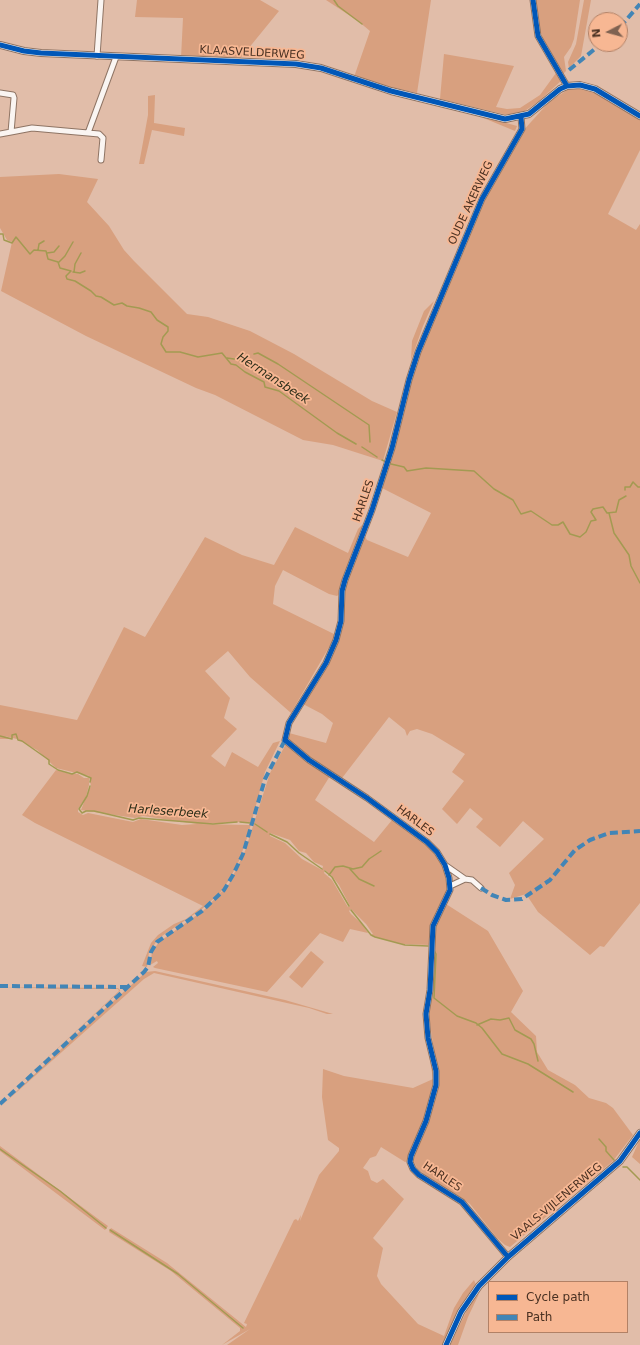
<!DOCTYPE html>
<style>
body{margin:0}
#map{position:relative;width:640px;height:1345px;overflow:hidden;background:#e1bda9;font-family:"DejaVu Sans",sans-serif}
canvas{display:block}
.legend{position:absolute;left:488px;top:1281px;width:140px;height:52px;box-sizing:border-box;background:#f7b793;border:1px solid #b28166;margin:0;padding:5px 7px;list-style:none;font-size:12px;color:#4a3122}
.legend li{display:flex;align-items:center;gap:8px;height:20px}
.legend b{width:20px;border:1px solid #b28166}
.north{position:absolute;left:588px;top:12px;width:40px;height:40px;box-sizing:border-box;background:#f7b793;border:1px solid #b28166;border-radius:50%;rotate:264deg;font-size:11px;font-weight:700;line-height:16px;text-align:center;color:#4a3122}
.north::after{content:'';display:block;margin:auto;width:14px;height:18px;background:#7f6251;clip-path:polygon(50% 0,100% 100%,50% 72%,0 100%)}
</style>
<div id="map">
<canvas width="640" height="1345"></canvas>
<ul class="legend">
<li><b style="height:5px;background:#0057b8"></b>Cycle path</li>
<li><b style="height:5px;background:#4285b6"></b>Path</li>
</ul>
<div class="north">N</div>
</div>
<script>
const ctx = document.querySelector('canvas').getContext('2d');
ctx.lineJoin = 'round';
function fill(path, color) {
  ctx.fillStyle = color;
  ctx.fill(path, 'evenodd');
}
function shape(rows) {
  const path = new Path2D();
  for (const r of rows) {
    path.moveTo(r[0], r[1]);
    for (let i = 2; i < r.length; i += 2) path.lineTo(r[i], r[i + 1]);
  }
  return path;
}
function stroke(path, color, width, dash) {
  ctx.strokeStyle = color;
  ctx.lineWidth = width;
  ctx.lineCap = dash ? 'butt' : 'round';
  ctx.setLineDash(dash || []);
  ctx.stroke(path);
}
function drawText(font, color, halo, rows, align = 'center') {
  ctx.font = font + ' "DejaVu Sans",sans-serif';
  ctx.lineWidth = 3.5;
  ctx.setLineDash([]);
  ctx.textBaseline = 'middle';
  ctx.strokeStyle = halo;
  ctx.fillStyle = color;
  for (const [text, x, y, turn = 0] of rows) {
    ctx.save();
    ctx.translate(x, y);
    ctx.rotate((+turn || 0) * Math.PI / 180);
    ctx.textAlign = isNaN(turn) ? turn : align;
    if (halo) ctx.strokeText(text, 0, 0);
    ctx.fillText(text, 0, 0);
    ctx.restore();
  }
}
const green = shape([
 [137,0,260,0,279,11,239,60,181,58,183,18,135,17],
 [326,0,431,0,417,93,367,82,354,77,370,31,358,21],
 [536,0,580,0,574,39,571,47,564,57,566,71,562,75,546,46,539,28],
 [584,0,591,0,581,56,569,68,568,62,576,44],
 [444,54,514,66,496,107,507,109,520,108,540,95,556,73,561,81,539,101,522,113,510,115,503,114,440,99],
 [586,85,640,117,640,150,608,214,636,230,640,224,640,903,604,947,600,946,590,955,538,912,526,894,510,899,515,885,509,873,544,839,523,821,500,847,476,827,483,819,470,808,457,824,442,809,464,781,452,772,465,754,432,734,417,729,410,731,407,736,405,730,389,717,339,782,330,776,315,800,374,842,392,820,433,849,441,859,448,888,435,914,430,945,402,944,375,937,371,934,373,934,366,924,351,909,349,911,351,914,362,924,368,933,350,929,343,942,320,933,267,992,155,968,153,967,158,963,157,961,150,965,152,952,159,942,204,910,229,884,245,851,270,773,286,744,289,733,326,743,333,723,322,714,303,704,338,638,345,605,342,592,337,596,329,594,283,570,275,586,273,604,336,635,291,713,250,677,228,651,205,671,230,698,224,718,237,729,211,756,225,767,232,752,258,767,273,743,280,741,265,772,248,835,239,861,229,880,220,893,202,909,159,938,149,952,147,967,142,966,151,943,158,935,174,924,186,919,203,906,35,823,22,815,56,770,70,774,78,774,84,778,89,778,89,785,86,797,91,786,89,776,56,768,37,750,17,739,4,736,12,739,0,739,0,705,77,720,124,627,145,637,205,537,242,555,274,565,295,527,348,553,358,529,362,525,362,531,367,540,408,557,431,513,380,487,415,362,471,229,502,164,521,133,550,101,569,89],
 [86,797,81,810,135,818,143,816,197,824,182,825,141,819,133,822,88,813,83,815,78,812,78,809],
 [240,822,250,823,249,825,200,824],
 [270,833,290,840,299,851,306,853,314,862,323,866,322,870,302,859,285,843,270,836],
 [325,870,332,876,339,885,350,906,348,907,346,904,332,880,324,873],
 [155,95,154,123,185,128,184,136,152,130,144,164,139,164,148,115,148,96],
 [469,112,492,119,517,126,515,131],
 [59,174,98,179,87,202,109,226,124,250,134,261,187,314,208,317,250,331,294,354,372,401,397,412,383,461,333,445,303,440,215,395,196,388,86,336,1,291,12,242,7,240,0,228,0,177],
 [434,301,423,326,411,360,412,341,424,311],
 [446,904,488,931,523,991,511,1012,536,1036,537,1052,548,1070,575,1085,589,1098,606,1103,613,1108,633,1135,613,1161,510,1247,505,1245,497,1238,470,1204,457,1195,431,1180,417,1168,413,1160,438,1089,438,1077,429,1017,436,924],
 [311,951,324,962,302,988,289,977],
 [155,971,285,1000,333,1014,327,1014,309,1008,154,973,144,979,0,1107,79,1032,139,978,146,972],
 [0,987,118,988,120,990,120,991,0,1102,119,991,118,989,62,989],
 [426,1035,434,1072,434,1088,427,1113,408,1161,405,1162,381,1147,376,1156,370,1158,363,1168,368,1171,371,1180,377,1183,383,1179,404,1199,373,1238,383,1248,377,1276,381,1284,418,1324,444,1336,454,1308,463,1293,474,1280,476,1285,458,1313,444,1345,227,1345,250,1329,222,1345,240,1331,240,1328,171,1271,109,1232,111,1228,167,1263,246,1327,247,1324,244,1323,294,1220,296,1219,298,1221,301,1215,300,1221,319,1175,339,1151,339,1148,328,1140,322,1097,323,1069,344,1076,413,1088,433,1079],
 [640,1139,640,1164,632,1157],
 [0,1146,101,1221,108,1226,105,1230,0,1151],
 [479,1294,468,1317,458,1345,450,1345,472,1300]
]);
const stream = shape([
 [334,0,338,6,362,24],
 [0,234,3,234,4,240,12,243,16,237,30,254,34,250,46,251,48,259,58,262,60,268,71,271,66,276,67,279,75,281,91,291,96,296,101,297,114,305,122,303,127,306,139,308,151,312,157,320,168,327,168,331,163,337,161,344,166,352,180,352,198,357,222,353,231,364,236,365,245,372,264,382,265,387,279,391,337,433,356,444],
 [38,250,39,244,44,241],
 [47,253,54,252,59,246],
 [59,262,65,256,73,242],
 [73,272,80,273,85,271],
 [74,272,75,264,81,253],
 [254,354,258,353,278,364,369,425,370,442],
 [227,358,241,360],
 [362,447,377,457],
 [382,460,384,461],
 [391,464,404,467,407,471,426,468,474,471,494,489,513,500,521,514,531,511,552,525,558,525,563,522,570,534,580,537,586,532,591,521,596,520,591,512,593,509,603,507,607,513,616,512,619,500,626,496],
 [625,490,625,487,630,487,633,482,638,487,640,487],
 [609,513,614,533,629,555,631,566,640,583],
 [0,736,12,739,12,735,16,734,18,740,22,741,49,760,49,764,58,770,72,774,77,772,91,778,90,782],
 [90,786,87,796,79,809,82,813,86,811,94,811,133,820,139,818,213,824,237,822],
 [240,822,250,823],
 [255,824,267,832],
 [270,834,287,842,299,853,322,869],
 [350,869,359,879,374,886],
 [325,871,332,877,349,906],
 [329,875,335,867,343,866,353,869,362,867,369,859,381,851],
 [351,910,371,935,375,937,405,945,428,946],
 [434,950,436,954,434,998,457,1016,476,1023,482,1028,502,1054,528,1064,573,1092],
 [477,1025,491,1019,500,1020,509,1018,515,1030,531,1039,534,1044,538,1061],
 [599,1139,606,1147,606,1151,614,1160],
 [0,1149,60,1191,106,1228],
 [623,1167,627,1167,640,1180],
 [110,1230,178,1274,243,1328]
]);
const minor = shape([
 [533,0,538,36,567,86],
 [97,56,101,0],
 [0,93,13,95,14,98,11,132,32,128,88,133],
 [0,134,11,132],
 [101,160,103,138,99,134,88,133,116,57],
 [445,865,465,879],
 [450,886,465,879,472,880,481,888],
 [508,1257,462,1202,419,1175,413,1169,410,1162,411,1156,426,1121,436,1085,436,1071,428,1038,426,1014,430,990,433,926,450,890,449,878,445,865,437,852,427,842,367,798,309,760,285,740,289,723,326,663,336,640,341,621,342,591,345,580,372,510,392,448,409,380,418,352,482,199,522,129,521,117]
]);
const tertiary = shape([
 [0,45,24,51,41,53,296,64,321,68,391,91,505,119,529,114,560,89,567,86,580,85,595,89,640,116],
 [446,1345,461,1312,479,1286,508,1257,620,1161,640,1133]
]);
const quiet = shape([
 [620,27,640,4],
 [569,70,601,44],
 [481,888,492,895,506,900,522,899,550,880,575,850,590,840,609,833,640,831],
 [0,986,127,987],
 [0,1104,144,972,148,967,151,952,157,942,202,911,224,890,233,875,243,854,265,779,285,740]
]);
const cycleway = shape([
 [533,0,538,36,567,86],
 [0,45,24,51,41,53,296,64,321,68,391,91,505,119,529,114,560,89,567,86,580,85,595,89,640,116],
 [508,1257,462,1202,419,1175,413,1169,410,1162,411,1156,426,1121,436,1085,436,1071,428,1038,426,1014,430,990,433,926,450,890,449,878,445,865,437,852,427,842,367,798,309,760,285,740,289,723,326,663,336,640,341,621,342,591,345,580,372,510,392,448,409,380,418,352,482,199,522,129,521,117],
 [446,1345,461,1312,479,1286,508,1257,620,1161,640,1133]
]);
const streetNames = [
 ["KLAASVELDERWEG",252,53,3],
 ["OUDE AKERWEG",471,203,-65],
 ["HARLES",364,501,-71],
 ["HARLES",415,821,37],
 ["HARLES",442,1177,34],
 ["VAALS-VIJLENERWEG",557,1202,-40]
];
const waterNames = [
 ["Hermansbeek",273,379,33],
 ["Harleserbeek",168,812,4]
];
fill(green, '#d8a07f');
stroke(stream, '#a39a52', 1.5);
stroke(minor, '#8e7464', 7);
stroke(tertiary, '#8e7464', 8);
stroke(minor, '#faf5f2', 5);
stroke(tertiary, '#faf5f2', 6);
stroke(quiet, '#4285b6', 4, [8, 4]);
stroke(cycleway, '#0057b8', 5);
drawText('11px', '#4a3122', '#f7b793', streetNames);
drawText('italic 12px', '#2d2e19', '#f7b793', waterNames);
</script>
